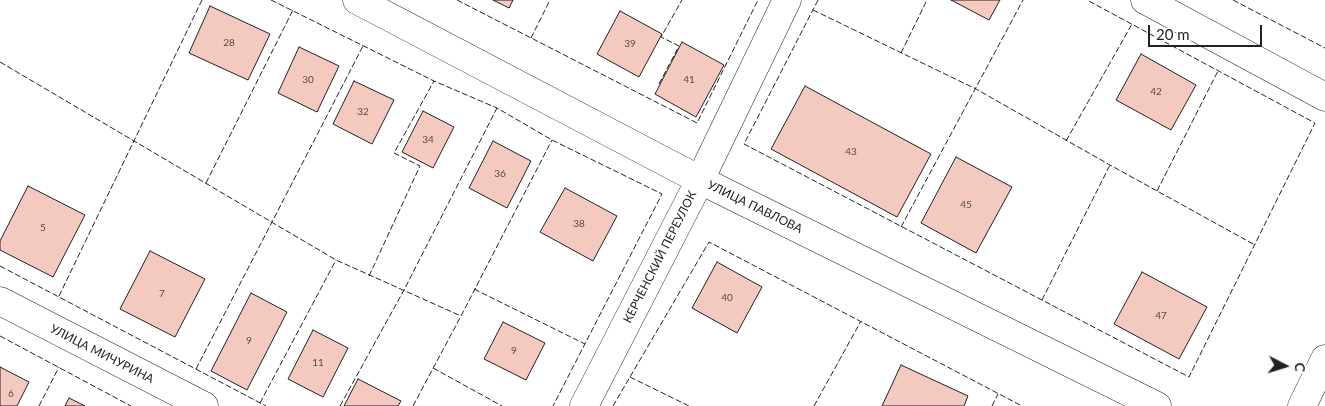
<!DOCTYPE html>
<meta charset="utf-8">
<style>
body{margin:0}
#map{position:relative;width:1325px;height:406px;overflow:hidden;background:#fff;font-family:Lato,sans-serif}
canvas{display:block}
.north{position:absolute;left:1260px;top:341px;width:50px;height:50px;-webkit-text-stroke:4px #fff;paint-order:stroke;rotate:95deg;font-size:14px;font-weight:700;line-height:20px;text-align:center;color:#222}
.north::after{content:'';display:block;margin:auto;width:18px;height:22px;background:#222;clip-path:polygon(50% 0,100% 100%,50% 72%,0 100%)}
.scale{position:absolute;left:1148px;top:25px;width:114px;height:22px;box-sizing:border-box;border:2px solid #222;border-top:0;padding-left:6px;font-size:15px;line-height:18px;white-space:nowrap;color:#222;-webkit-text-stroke:4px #fff;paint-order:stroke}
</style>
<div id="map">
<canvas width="1325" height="406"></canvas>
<div class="north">С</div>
<div class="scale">20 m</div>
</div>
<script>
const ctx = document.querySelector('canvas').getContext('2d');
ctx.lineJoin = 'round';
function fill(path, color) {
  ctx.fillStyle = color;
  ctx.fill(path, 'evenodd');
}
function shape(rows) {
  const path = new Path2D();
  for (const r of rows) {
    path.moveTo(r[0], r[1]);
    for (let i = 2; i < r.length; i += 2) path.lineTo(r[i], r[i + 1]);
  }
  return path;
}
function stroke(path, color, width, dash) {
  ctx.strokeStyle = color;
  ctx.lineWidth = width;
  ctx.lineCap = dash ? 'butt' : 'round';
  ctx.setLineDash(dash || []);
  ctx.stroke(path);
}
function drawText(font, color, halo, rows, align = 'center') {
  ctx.font = font + ' Lato,sans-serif';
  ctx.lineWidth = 4;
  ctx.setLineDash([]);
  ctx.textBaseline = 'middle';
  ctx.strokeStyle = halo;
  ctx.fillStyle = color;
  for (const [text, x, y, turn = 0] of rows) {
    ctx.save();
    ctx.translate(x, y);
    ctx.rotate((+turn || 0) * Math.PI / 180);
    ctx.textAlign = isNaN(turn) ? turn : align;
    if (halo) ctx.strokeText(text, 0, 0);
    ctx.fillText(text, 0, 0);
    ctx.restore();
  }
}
const building = shape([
 [493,0,513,0,509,8,493,0],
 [951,0,1000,0,989,20,951,0],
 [210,6,270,34,248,80,189,53,210,6],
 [620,11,662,34,639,77,597,54,620,11],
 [682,42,724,65,696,117,655,94,682,42],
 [299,47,339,66,317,112,278,93,299,47],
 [1141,54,1196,85,1171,130,1116,100,1141,54],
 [354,81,394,100,372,144,333,124,354,81],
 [805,86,931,154,897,217,771,149,805,86],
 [423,111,454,127,433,168,402,152,423,111],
 [493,141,531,161,507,208,469,188,493,141],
 [956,157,1012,187,976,253,921,223,956,157],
 [28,186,85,215,53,277,0,250,0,241,28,186],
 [565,188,617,216,593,261,540,232,565,188],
 [150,251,205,279,175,337,120,309,150,251],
 [717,262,762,287,737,333,692,308,717,262],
 [1142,272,1207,307,1179,359,1114,324,1142,272],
 [251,293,287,312,247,390,211,371,251,293],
 [503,322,545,343,526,380,484,359,503,322],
 [313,330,348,348,323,397,288,379,313,330],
 [901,365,968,396,964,406,882,406,901,365],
 [0,367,29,382,17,406,0,406,0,367],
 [358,379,401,401,398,406,344,406,358,379],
 [69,398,85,406,65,406,69,398]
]);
const minor = shape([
 [357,0,700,180,1157,406],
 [1145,0,1325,97],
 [0,301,204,406],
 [584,406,700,180,787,0],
 [1302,406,1325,359]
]);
const fence = shape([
 [271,0,434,81,497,108,552,140,662,194,553,406],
 [457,0,697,123,758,0],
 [818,0,744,144,1189,377,1315,123,1087,0],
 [1233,0,1325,48],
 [813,10,976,89,1110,165,1255,245],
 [531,38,550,0],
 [901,53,927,0],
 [0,62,336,260,461,316,552,140],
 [659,84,679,46,661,37,682,0],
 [1066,141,1132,24],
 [206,183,293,10],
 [1157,191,1218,71],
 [901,227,1023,0],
 [0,266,266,406],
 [369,276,420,166,394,153,434,81],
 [474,289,585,344],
 [59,296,202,0],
 [1042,300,1110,165],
 [0,336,131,406],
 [433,368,502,406],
 [196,369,363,46],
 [630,377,689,406],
 [260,403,336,260],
 [39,406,59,367],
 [340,406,404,290,497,108],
 [413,406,461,316],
 [613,406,709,242,1022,406],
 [814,406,861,321],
 [992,406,998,394]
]);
const numberNames = [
 ["28",229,43],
 ["39",630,44],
 ["30",308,80],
 ["41",689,80],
 ["42",1156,92],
 ["32",363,112],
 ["34",428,140],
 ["43",851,152],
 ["36",500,174],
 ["45",966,205],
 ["38",579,224],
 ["5",43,228],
 ["7",162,294],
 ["40",727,298],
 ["47",1161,316],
 ["9",249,341],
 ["9",514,351],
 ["11",318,363],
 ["6",11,394]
];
const streetNames = [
 ["УЛИЦА ПАВЛОВА",755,207,26],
 ["КЕРЧЕНСКИЙ ПЕРЕУЛОК",660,257,-63],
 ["УЛИЦА МИЧУРИНА",102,354,27]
];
fill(building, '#f3c9c0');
stroke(building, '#222', 1);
stroke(minor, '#222', 29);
stroke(minor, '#fff', 28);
stroke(fence, '#222', 1, [6, 2.5]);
drawText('10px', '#564c4a', null, numberNames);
drawText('12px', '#222', '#fff', streetNames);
</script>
